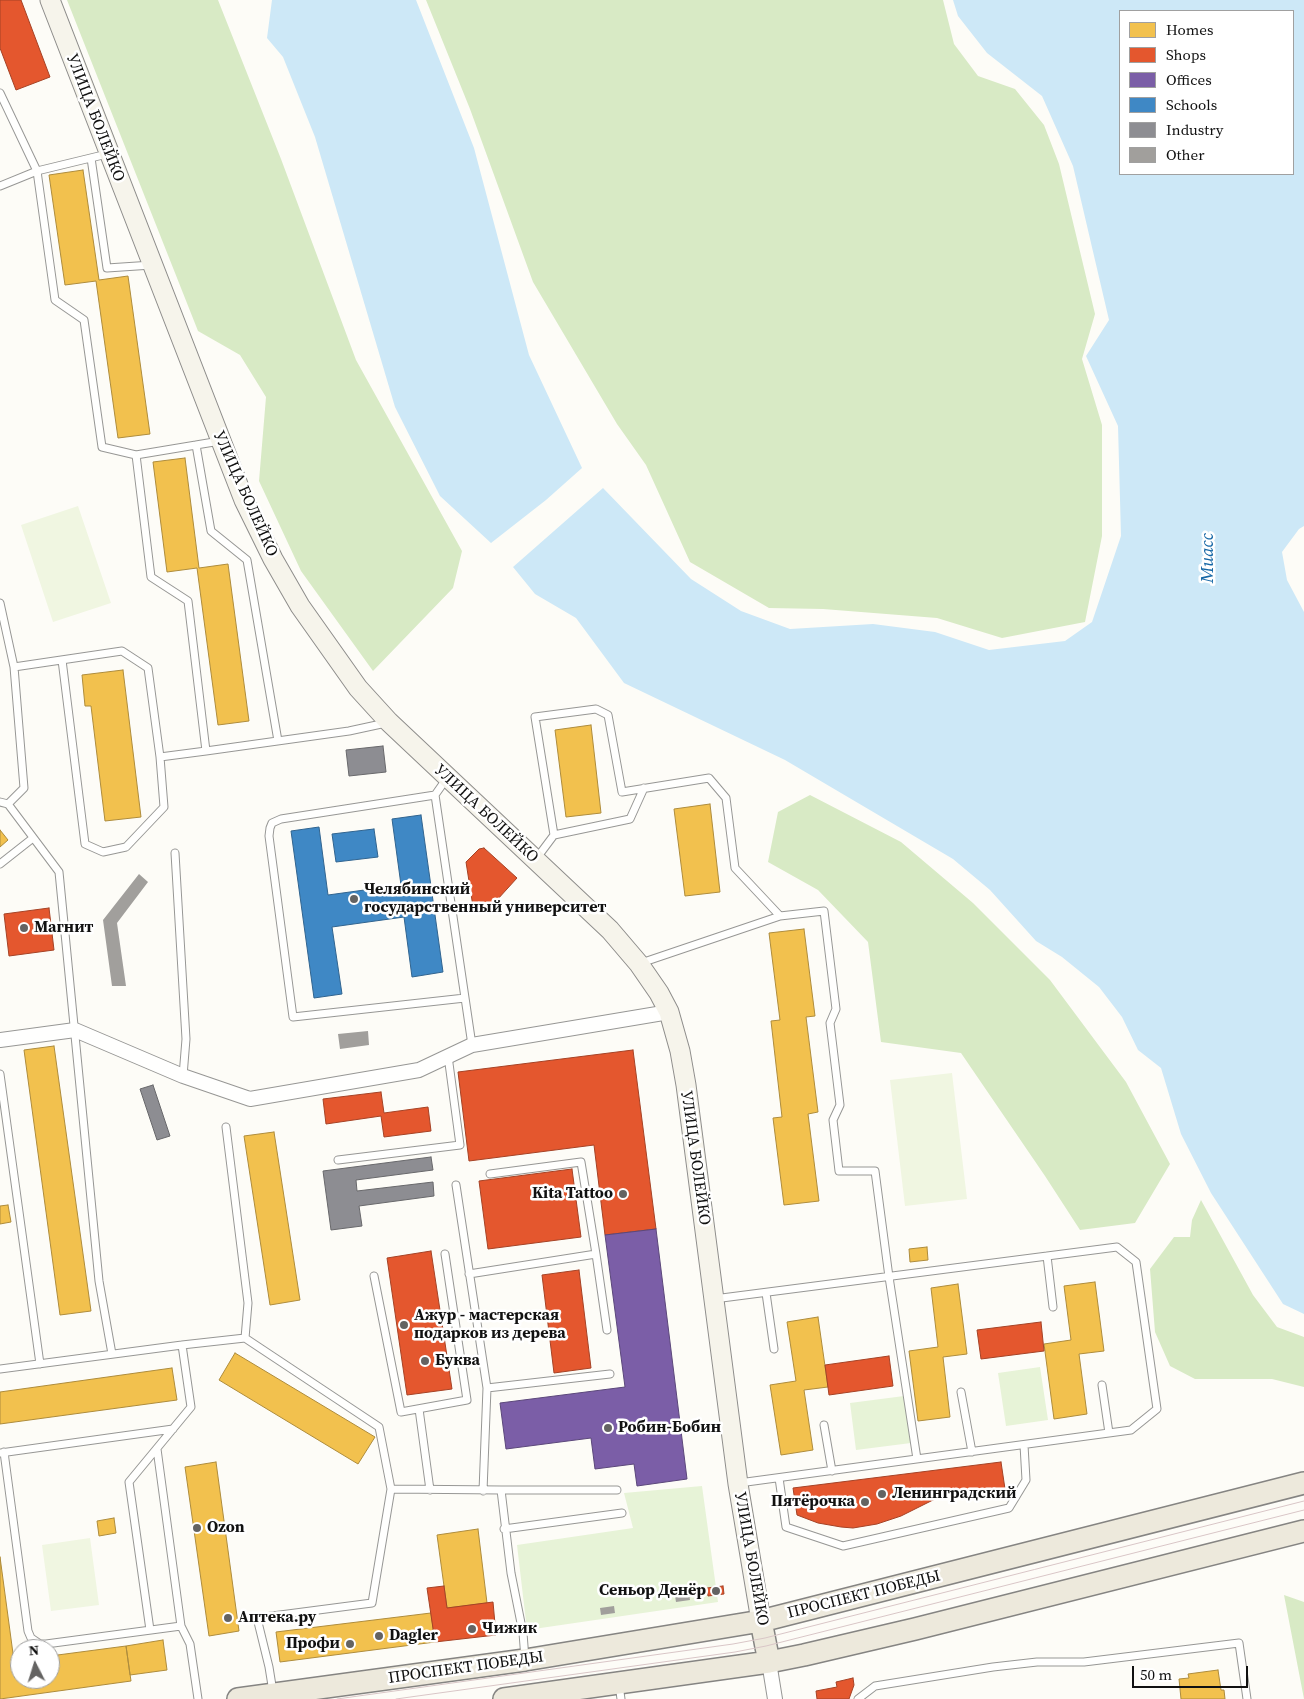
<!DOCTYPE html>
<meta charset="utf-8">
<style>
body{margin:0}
#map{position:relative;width:1304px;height:1699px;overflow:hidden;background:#fdfcf7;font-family:"Source Serif 4",serif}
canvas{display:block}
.legend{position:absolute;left:1119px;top:10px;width:175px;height:165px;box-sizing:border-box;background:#fff;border:1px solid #a0a0a0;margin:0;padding:6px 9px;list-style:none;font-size:15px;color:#111}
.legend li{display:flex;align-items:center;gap:10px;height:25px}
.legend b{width:25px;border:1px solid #a0a0a0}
.north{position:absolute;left:10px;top:1639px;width:50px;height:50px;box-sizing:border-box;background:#fff;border:1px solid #a0a0a0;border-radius:50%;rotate:355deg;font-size:14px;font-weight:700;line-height:20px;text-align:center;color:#111}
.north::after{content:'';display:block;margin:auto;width:18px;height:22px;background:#646362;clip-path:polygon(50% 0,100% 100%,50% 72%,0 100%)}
.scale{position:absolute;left:1132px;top:1666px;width:116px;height:22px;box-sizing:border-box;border:2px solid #111;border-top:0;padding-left:6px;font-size:15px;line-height:18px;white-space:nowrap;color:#111;-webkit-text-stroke:4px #fff;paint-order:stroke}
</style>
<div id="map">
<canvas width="1304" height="1699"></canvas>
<ul class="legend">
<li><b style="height:14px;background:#f2c14e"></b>Homes</li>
<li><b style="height:14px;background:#e4572e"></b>Shops</li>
<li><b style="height:14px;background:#7b5ea7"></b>Offices</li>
<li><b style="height:14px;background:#3f88c5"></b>Schools</li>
<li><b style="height:14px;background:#8d8d92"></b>Industry</li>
<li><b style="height:14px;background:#a19f9c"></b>Other</li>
</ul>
<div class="north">N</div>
<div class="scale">50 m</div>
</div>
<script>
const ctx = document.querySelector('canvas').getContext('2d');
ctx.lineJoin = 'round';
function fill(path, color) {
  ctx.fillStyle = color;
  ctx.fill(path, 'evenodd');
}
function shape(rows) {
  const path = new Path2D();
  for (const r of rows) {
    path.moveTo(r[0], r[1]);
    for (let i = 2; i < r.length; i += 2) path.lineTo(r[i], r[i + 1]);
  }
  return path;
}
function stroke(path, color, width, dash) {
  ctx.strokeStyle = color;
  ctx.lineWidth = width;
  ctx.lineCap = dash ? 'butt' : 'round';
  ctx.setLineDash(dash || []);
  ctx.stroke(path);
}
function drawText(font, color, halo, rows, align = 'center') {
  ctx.font = font + ' "Source Serif 4",serif';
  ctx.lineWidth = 5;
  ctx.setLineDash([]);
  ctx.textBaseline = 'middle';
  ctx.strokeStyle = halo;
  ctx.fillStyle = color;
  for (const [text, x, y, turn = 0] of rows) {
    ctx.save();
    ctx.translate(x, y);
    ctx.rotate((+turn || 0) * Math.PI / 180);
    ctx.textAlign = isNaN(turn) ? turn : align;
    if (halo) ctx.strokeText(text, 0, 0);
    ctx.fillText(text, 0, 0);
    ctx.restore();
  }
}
const green = shape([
 [1040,1367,1048,1420,1006,1426,998,1373],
 [904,1396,911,1443,856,1450,850,1403],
 [702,1486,718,1602,527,1630,517,1545,633,1528,624,1493]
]);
const forest = shape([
 [67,0,218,0,281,159,356,360,462,551,453,588,373,671,301,571,259,481,266,397,240,355,198,331],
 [426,0,943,0,954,44,978,76,1015,89,1044,125,1059,164,1095,314,1082,359,1102,425,1102,536,1085,622,1002,638,937,618,823,609,769,608,690,562,646,465,617,424,533,282,470,109],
 [810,795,901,842,973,903,1050,980,1126,1082,1170,1164,1135,1223,1080,1230,1045,1176,961,1053,881,1042,868,942,818,890,768,862,778,812],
 [1201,1200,1253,1295,1277,1327,1304,1337,1304,1387,1272,1379,1195,1379,1170,1366,1155,1332,1150,1269,1174,1237,1190,1237,1192,1220],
 [1284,1595,1304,1602,1304,1699]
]);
const pitch = shape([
 [78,506,111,603,53,622,21,525],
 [952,1073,967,1199,905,1206,890,1080],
 [90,1538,99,1605,51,1611,42,1545]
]);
const water = shape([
 [272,0,416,0,474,148,529,355,582,468,546,500,491,543,440,496,395,407,315,137,283,57,267,38],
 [953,0,1304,0,1304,526,1299,529,1282,552,1287,580,1304,612,1304,1314,1283,1304,1211,1193,1181,1134,1161,1068,1138,1050,1122,1017,1099,987,1062,957,1036,941,990,890,953,859,785,760,624,683,576,618,535,594,513,567,603,488,691,579,741,611,790,629,873,624,935,632,989,650,1065,641,1092,622,1121,536,1118,426,1086,356,1109,320,1073,166,1042,96,987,53,958,16],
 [1293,11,1293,174,1120,174,1120,11]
]);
const homes = shape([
 [83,170,99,280,128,276,150,434,118,438,96,281,65,285,49,175,83,170],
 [185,458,199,568,228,564,249,721,218,725,197,568,167,572,153,462,185,458],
 [123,670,141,817,105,821,91,706,85,706,82,675,123,670],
 [591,725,601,813,566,817,555,730,591,725],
 [710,804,720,892,685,896,674,809,710,804],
 [0,830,8,840,0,847,0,830],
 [804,929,815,1016,806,1017,818,1112,808,1114,819,1201,784,1205,773,1118,782,1117,771,1021,780,1020,769,933,804,929],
 [54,1046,91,1311,60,1315,24,1050,54,1046],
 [274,1132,300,1300,270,1305,244,1136,274,1132],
 [8,1205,11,1222,0,1224,0,1206,8,1205],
 [927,1247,928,1260,910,1262,909,1249,927,1247],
 [1095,1282,1104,1351,1079,1354,1087,1414,1054,1419,1044,1344,1071,1340,1064,1286,1095,1282],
 [958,1284,967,1354,943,1357,950,1417,918,1421,909,1351,938,1347,931,1288,958,1284],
 [818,1317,828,1387,804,1390,813,1450,781,1455,770,1385,796,1381,787,1322,818,1317],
 [235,1353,375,1437,358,1464,219,1380,235,1353],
 [172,1368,177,1400,0,1424,0,1392,172,1368],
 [216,1462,239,1631,209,1636,185,1467,216,1462],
 [114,1518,116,1533,99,1536,97,1521,114,1518],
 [478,1529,487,1603,447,1608,437,1535,478,1529],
 [0,1557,14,1661,20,1660,20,1679,50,1679,50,1656,126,1646,131,1681,0,1699,0,1557],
 [431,1613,435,1642,280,1662,276,1632,431,1613],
 [163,1640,167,1670,130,1675,126,1646,163,1640],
 [1218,1670,1221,1690,1224,1690,1225,1699,1181,1699,1179,1679,1189,1678,1188,1674,1218,1670]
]);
const shops = shape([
 [0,0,21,0,50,77,16,90,0,48,0,0],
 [484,848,517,878,487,911,474,913,466,862,479,849,484,848],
 [49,908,54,950,9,956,4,914,49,908],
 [633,1050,656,1229,605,1235,594,1145,469,1161,458,1072,633,1050],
 [381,1092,384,1113,428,1107,431,1131,384,1137,381,1116,326,1124,323,1099,381,1092],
 [572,1169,581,1237,488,1249,479,1181,572,1169],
 [431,1251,452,1389,407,1395,387,1258,431,1251],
 [579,1270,591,1368,554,1373,542,1275,579,1270],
 [1041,1322,1044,1351,981,1359,977,1330,1041,1322],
 [889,1356,893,1386,829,1395,825,1365,889,1356],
 [1001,1462,1005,1489,937,1498,901,1516,877,1524,853,1528,841,1527,818,1523,797,1515,793,1488,1001,1462],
 [444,1586,447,1608,493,1602,496,1635,435,1642,427,1588,444,1586],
 [723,1586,724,1594,708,1596,707,1588,723,1586],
 [853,1678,854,1685,849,1699,817,1699,816,1691,837,1687,836,1682,853,1678]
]);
const offices = shape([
 [656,1229,687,1479,637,1486,634,1464,595,1469,591,1438,506,1449,500,1403,625,1387,605,1235,656,1229]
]);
const schools = shape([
 [421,815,443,972,412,977,404,917,332,927,342,994,314,998,291,831,319,827,328,895,401,885,392,819,421,815],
 [374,829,378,857,336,862,332,834,374,829]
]);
const industry = shape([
 [383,746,386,772,349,776,346,750,383,746],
 [153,1085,170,1136,157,1140,140,1089,153,1085],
 [431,1157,433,1170,356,1180,357,1191,433,1182,434,1196,359,1206,362,1226,331,1230,323,1171,431,1157]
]);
const building = shape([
 [139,874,148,882,117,923,126,986,112,986,103,920],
 [368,1031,369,1045,340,1049,338,1034],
 [689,1594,690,1600,676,1602,675,1596],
 [614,1606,615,1613,601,1615,600,1608]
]);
const lane = shape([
 [0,93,37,171,55,300,84,320,102,447,136,455,220,441],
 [91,158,107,268,152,265],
 [0,186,37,171,107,154],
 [196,445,211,531,247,560,278,741],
 [136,455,151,577,188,601,206,751,349,731,386,723],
 [0,603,14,667,24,788,8,804,0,802],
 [62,660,85,844,103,852,126,847,164,807,160,757],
 [14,667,122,651,148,668,160,757,206,751],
 [447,778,435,795,281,819,272,823,270,828,269,836,293,1017,465,998],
 [435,795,472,1045],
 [8,804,59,872,99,1281,112,1354],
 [554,835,535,717,596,709,608,715,622,792,709,778,726,798,735,868,780,916,824,911,836,1009,830,1023,840,1105,833,1120,839,1171,875,1171,889,1277,917,1459],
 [175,853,186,1039,183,1076],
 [536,859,554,835,630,819,644,788],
 [0,864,33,838],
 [641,963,780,916],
 [0,1074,40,1364],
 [226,1127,248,1303,245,1338],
 [338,1160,460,1145,448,1056],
 [456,1185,487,1388,483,1491],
 [596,1254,607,1330],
 [1047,1256,1053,1307],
 [469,1274,596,1254,581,1162,490,1174],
 [374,1276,401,1412,467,1400,445,1254],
 [766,1293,774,1349],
 [714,1299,1117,1247,1136,1262,1157,1409,1131,1430,739,1483],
 [0,1369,182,1345,245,1338,379,1427,391,1489],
 [1102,1385,1109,1433],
 [487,1388,610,1374],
 [961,1392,972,1452],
 [419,1409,430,1490],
 [824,1425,832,1471],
 [157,1449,181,1626],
 [4,1452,28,1631,31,1638,40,1644,46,1644,181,1626,190,1644,198,1699],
 [0,1453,173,1429],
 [779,1478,786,1527,843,1546,1009,1508,1026,1480,1024,1445],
 [501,1490,617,1490],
 [504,1529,622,1513],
 [150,1630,129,1482,191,1407,182,1345],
 [619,1685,621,1699],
 [273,1692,269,1667,257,1618,372,1603,391,1489,501,1490,511,1573,523,1633,525,1659],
 [858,1699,875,1686,993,1667,1037,1662,1084,1662,1239,1643,1247,1699]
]);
const street = shape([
 [0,1040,75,1030,183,1076,250,1099,419,1070,472,1045,669,1012],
 [769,1662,775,1699]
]);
const secondary = shape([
 [50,0,244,500,273,559,300,606,358,688,389,722,610,930,639,964,659,993,669,1012,680,1051,686,1085,738,1484,761,1621]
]);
const primary = shape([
 [761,1621,769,1662],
 [238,1699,525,1660,761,1621,1304,1483],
 [504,1699,769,1662,804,1655,915,1629,1304,1531]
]);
const tram = shape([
 [337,1699,733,1644,765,1638,1304,1501],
 [396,1699,735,1652,766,1646,1304,1510]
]);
const markers = [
 [354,899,5,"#646362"],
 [24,928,5,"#646362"],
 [623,1194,5,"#646362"],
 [404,1325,5,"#646362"],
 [425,1361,5,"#646362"],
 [608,1428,5,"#646362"],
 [882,1494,5,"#646362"],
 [865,1502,5,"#646362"],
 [197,1528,5,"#646362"],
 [716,1591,5,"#646362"],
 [228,1618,5,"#646362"],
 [472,1629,5,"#646362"],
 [379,1636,5,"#646362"],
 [350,1644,5,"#646362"]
];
const streetNames = [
 ["УЛИЦА БОЛЕЙКО",95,118,69],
 ["УЛИЦА БОЛЕЙКО",245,494,66],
 ["УЛИЦА БОЛЕЙКО",486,814,43],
 ["УЛИЦА БОЛЕЙКО",695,1158,82],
 ["УЛИЦА БОЛЕЙКО",751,1559,80],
 ["ПРОСПЕКТ ПОБЕДЫ",864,1595,-14],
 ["ПРОСПЕКТ ПОБЕДЫ",466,1668,-8]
];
const poiNames = [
 ["Челябинский",364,890],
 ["государственный университет",364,908],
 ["Магнит",34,928],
 ["Kita Tattoo",613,1194,"right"],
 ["Ажур - мастерская",414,1316],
 ["подарков из дерева",414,1334],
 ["Буква",435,1361],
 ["Робин-Бобин",618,1428],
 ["Ленинградский",892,1494],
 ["Пятёрочка",855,1502,"right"],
 ["Ozon",207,1528],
 ["Сеньор Денёр",706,1591,"right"],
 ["Аптека.ру",238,1618],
 ["Чижик",482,1629],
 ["Dagler",389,1636],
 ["Профи",340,1644,"right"]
];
const waterNames = [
 ["Миасс",1208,558,-90]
];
fill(green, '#e7f3d7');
fill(forest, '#d8eac5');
fill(pitch, '#f0f6e1');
fill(water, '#cde8f7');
fill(homes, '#f2c14e');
stroke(homes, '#ae8c3c', 1);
fill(shops, '#e4572e');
stroke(shops, '#a54225', 1);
fill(offices, '#7b5ea7');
stroke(offices, '#5b477a', 1);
fill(schools, '#3f88c5');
stroke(schools, '#31648f', 1);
fill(industry, '#8d8d92');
stroke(industry, '#68686b', 1);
fill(building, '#a19f9c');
stroke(lane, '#979795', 9);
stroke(street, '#979795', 16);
stroke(secondary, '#8e8d8b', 21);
stroke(primary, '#858482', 24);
stroke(lane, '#fffffe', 7);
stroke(street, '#fffffe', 14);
stroke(secondary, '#f6f4eb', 19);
stroke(primary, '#ede9dc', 21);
stroke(tram, '#d9c6c7', 1);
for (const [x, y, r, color] of markers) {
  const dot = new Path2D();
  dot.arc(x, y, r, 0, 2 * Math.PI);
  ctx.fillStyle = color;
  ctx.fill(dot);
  stroke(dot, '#fff', 2);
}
drawText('16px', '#111', '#fff', streetNames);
drawText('bold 16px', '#111', '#fff', poiNames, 'left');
drawText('italic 18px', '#1768a6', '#fff', waterNames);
</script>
